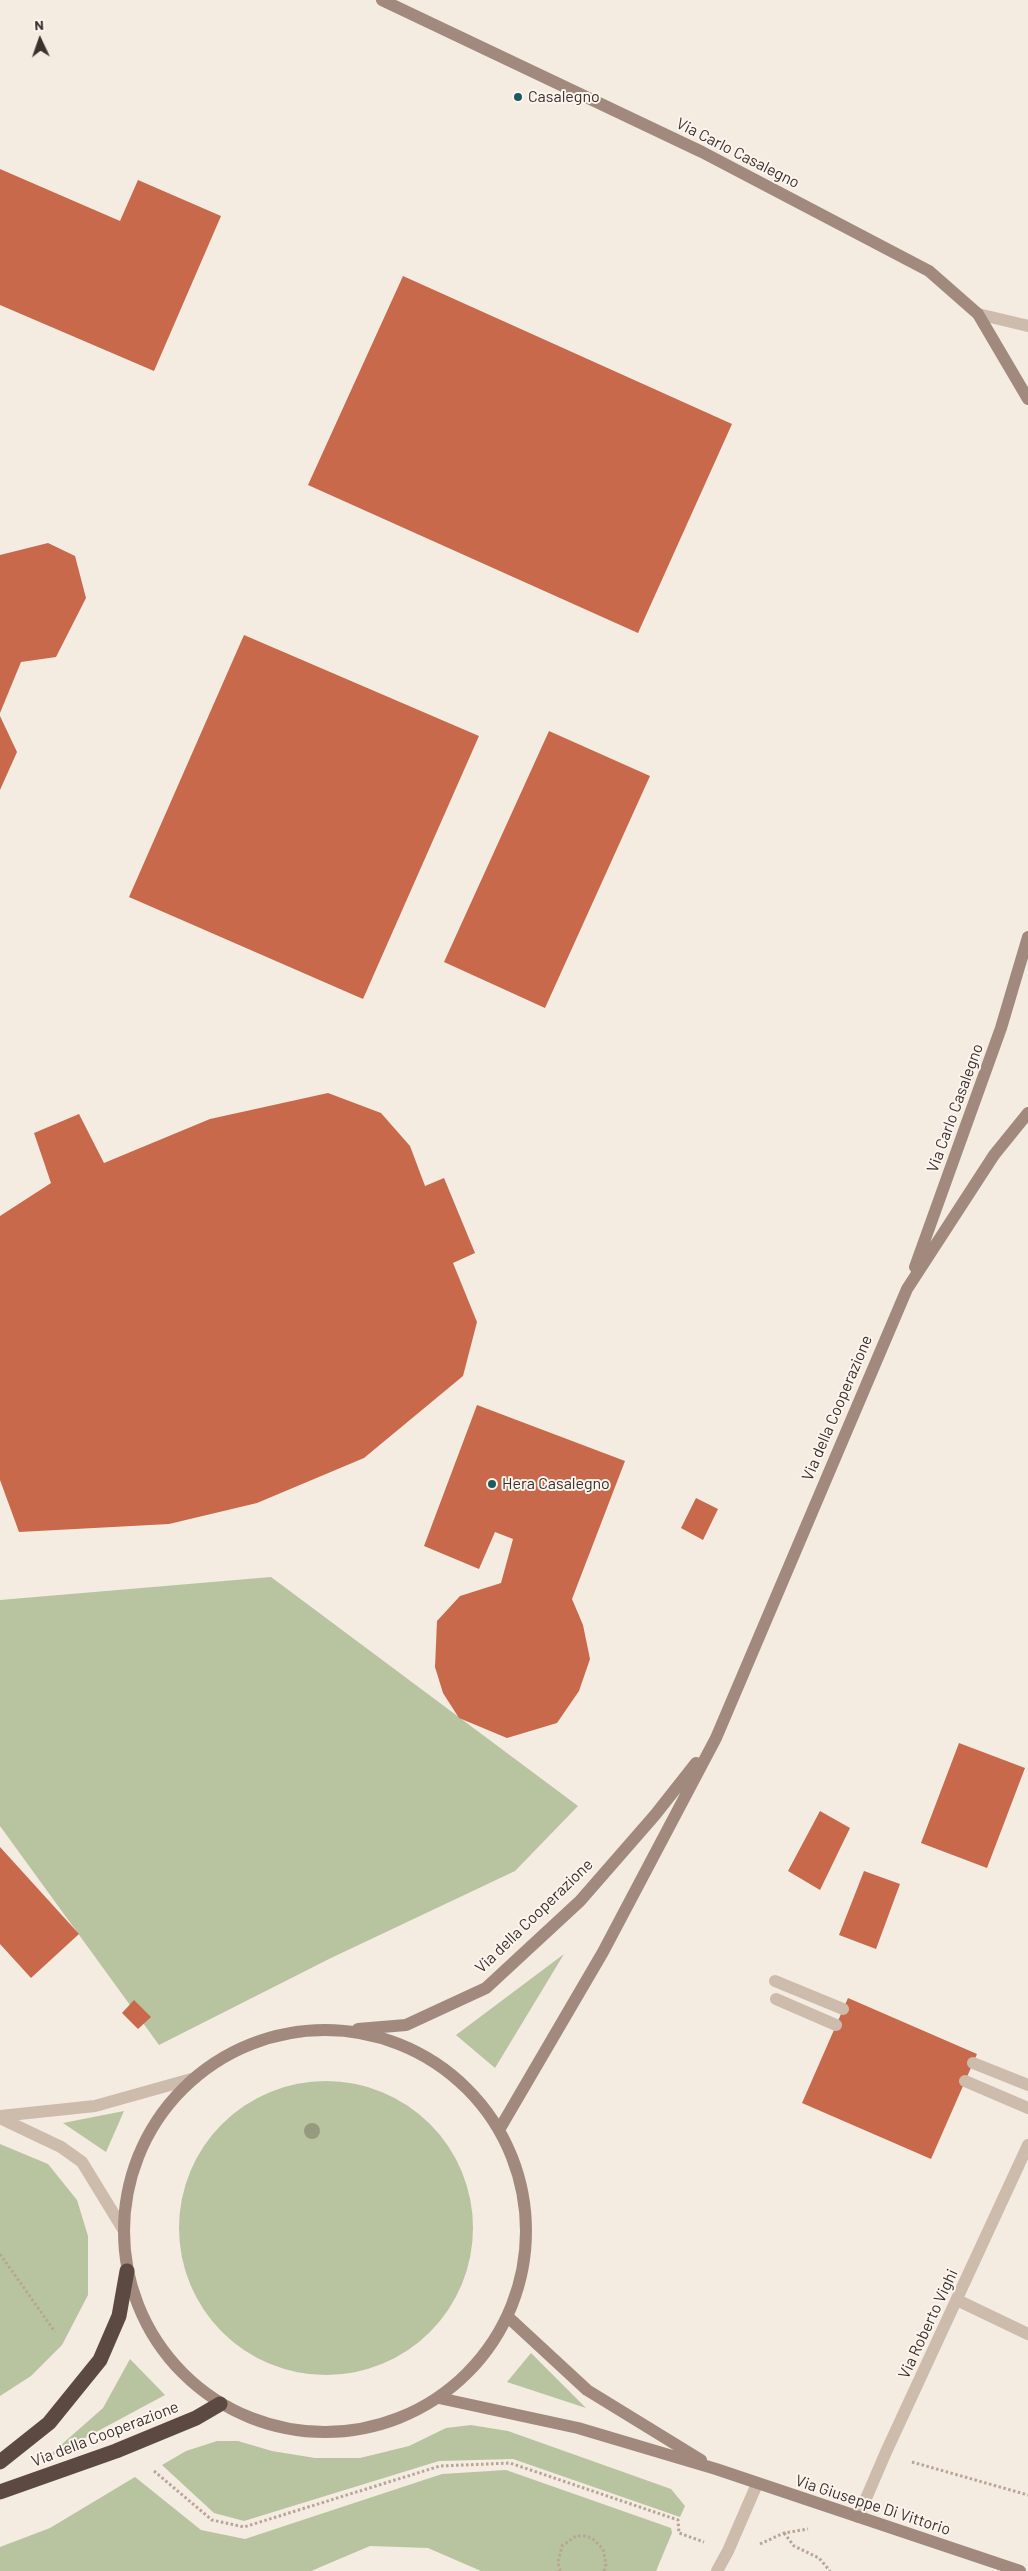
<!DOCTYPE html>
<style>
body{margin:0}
#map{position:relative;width:1028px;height:2571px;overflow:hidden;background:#f4ebe1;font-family:Barlow,sans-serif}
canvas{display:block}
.north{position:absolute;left:15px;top:15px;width:50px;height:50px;-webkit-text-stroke:4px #fbf5ee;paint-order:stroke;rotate:357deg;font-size:14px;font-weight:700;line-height:20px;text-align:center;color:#3b302b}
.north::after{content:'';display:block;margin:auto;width:18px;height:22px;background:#3b302b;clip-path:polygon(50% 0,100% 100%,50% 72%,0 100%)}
</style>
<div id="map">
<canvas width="1028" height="2571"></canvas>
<div class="north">N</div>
</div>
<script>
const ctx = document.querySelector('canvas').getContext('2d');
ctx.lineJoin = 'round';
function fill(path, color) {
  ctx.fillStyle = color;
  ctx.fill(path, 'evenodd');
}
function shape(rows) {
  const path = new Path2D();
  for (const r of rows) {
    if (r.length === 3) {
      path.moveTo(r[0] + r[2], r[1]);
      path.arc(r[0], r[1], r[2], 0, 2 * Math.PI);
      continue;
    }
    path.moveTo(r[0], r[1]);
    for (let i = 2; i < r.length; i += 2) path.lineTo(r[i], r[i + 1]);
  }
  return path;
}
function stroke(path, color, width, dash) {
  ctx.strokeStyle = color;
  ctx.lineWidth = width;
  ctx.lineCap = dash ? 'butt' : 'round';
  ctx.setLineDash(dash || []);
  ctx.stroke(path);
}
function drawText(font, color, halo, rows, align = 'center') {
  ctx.font = font + ' Barlow,sans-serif';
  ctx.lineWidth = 4;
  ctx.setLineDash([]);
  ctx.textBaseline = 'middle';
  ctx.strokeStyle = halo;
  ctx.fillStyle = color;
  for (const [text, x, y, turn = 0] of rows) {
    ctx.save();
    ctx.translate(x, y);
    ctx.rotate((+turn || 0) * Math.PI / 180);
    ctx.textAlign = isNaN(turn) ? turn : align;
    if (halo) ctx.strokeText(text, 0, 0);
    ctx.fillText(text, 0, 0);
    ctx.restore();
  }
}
const green = shape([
 [271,1577,578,1806,515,1871,331,1958,159,2045,0,1826,0,1600],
 [564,1954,495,2068,456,2035],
 [326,2228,147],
 [124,2111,106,2152,63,2123],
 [0,2144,48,2164,77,2200,88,2236,88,2295,62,2345,31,2376,0,2396],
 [531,2353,586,2408,507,2382],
 [130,2359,165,2395,44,2460,103,2408],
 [471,2425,508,2431,671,2489,685,2506,680,2517,513,2459,439,2461,244,2521,214,2513,162,2465,186,2451,217,2441,238,2441,272,2451,315,2458,360,2458,409,2446,446,2428],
 [506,2470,671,2528,672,2533,656,2571,481,2571,428,2548,370,2546,311,2571,0,2571,0,2547,50,2528,135,2477,201,2530,245,2539,442,2474]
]);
const building = shape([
 [0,169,120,221,138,180,221,216,154,371,0,305],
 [403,276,732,424,638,633,308,485],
 [48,543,75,556,86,598,56,657,21,662,0,713,0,555],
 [244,635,479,736,363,999,129,897],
 [0,716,17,752,0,790],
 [549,731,650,776,545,1008,444,962],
 [328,1093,381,1113,410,1146,425,1186,444,1178,475,1253,453,1263,477,1322,463,1376,364,1458,257,1503,169,1524,19,1532,0,1480,0,1216,51,1183,34,1133,79,1114,104,1163,210,1119],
 [477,1405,625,1461,572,1599,583,1625,590,1659,579,1691,557,1723,507,1738,459,1718,443,1693,435,1667,437,1621,460,1596,501,1583,513,1539,495,1532,479,1569,424,1546],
 [696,1498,718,1509,703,1540,681,1528],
 [959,1743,1025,1768,987,1868,921,1843],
 [820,1811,850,1828,820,1890,788,1871],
 [0,1847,79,1934,31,1978,0,1944],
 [864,1871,900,1884,876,1949,839,1935],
 [848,1998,977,2054,931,2159,802,2103],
 [134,2000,151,2017,138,2029,122,2013]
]);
const path = shape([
 [0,2254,55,2332],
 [912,2462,1028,2495],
 [154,2471,212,2520,244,2527,440,2466,510,2463,678,2520,679,2533,704,2542],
 [784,2533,794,2546,819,2558,830,2571],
 [760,2544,784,2533,808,2529],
 [560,2571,558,2562,562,2546,576,2536,584,2536,592,2538,603,2549,606,2564,604,2571]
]);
const lane = shape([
 [775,1981,843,2009],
 [776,1999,836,2025],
 [973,2063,1028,2085],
 [965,2081,1028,2108]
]);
const street = shape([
 [978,314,1028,326],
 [0,2116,95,2106,195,2078],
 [0,2118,61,2147,82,2162,123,2229],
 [957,2300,1028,2334],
 [858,2517,886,2452,1028,2145],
 [717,2571,728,2551,757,2484]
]);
const secondary = shape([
 [382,0,702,152,929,271,978,314,1028,399],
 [915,1267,1001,1028,1028,937],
 [358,2029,406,2025,486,1988,580,1901,655,1815,696,1763],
 [325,2231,201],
 [499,2130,603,1952,716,1738,907,1289,994,1155,1028,1113],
 [508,2317,587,2390,701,2460],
 [439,2398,578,2428,716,2469,1020,2571]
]);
const highway = shape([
 [0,2462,49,2423,100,2360,119,2316,127,2271],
 [0,2492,116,2451,196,2418,220,2404]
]);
const trees = [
 [312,2131]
];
const markers = [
 [518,97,5,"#1f5a5e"],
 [492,1484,5,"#1f5a5e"]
];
const poiNames = [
 ["Casalegno",528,97],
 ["Hera Casalegno",502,1484]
];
const streetNames = [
 ["Via Carlo Casalegno",738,153,27],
 ["Via Carlo Casalegno",955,1108,-70],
 ["Via della Cooperazione",837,1408,-67],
 ["Via della Cooperazione",534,1916,-44],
 ["Via Roberto Vighi",928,2324,-65],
 ["Via della Cooperazione",105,2434,-21],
 ["Via Giuseppe Di Vittorio",873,2505,18]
];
fill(green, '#b8c4a0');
fill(building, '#c8694b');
stroke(path, '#b9a596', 3, [2.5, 2.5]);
stroke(lane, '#cdbbac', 12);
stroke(street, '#cdbbac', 12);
stroke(secondary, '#a18a7d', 12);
stroke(highway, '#5c4a42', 15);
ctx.fillStyle = '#969b7f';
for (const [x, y] of trees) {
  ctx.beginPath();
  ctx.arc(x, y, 8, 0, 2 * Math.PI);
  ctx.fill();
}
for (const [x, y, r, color] of markers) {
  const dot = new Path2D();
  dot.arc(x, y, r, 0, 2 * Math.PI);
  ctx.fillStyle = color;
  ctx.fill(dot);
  stroke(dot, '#fbf5ee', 2);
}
drawText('16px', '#3b302b', '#fbf5ee', poiNames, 'left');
drawText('16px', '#3b302b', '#fbf5ee', streetNames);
</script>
